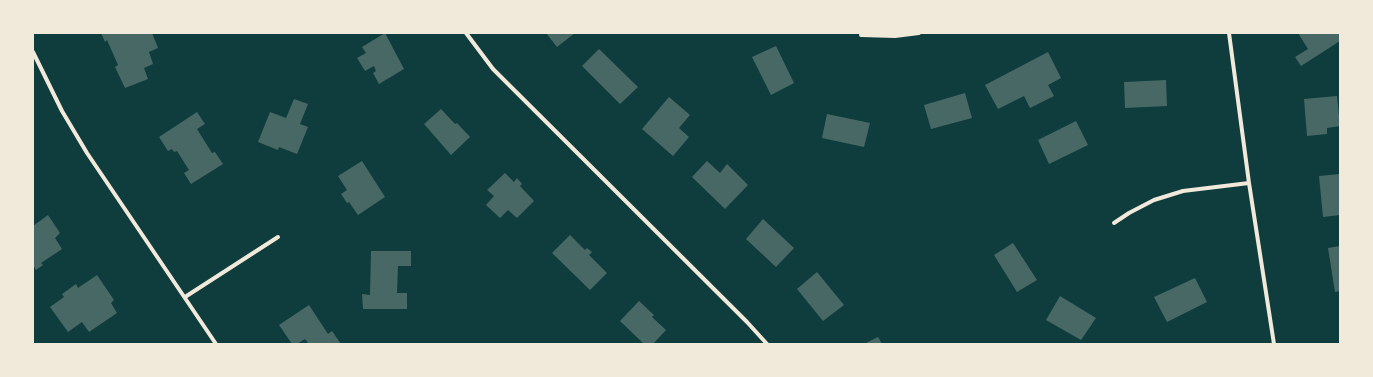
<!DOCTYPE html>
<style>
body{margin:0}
#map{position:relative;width:1373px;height:377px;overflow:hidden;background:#0f3d3e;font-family:"Alegreya Sans",sans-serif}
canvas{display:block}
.frame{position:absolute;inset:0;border:34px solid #f1e9da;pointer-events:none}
</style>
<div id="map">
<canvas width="1373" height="377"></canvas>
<div class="frame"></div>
</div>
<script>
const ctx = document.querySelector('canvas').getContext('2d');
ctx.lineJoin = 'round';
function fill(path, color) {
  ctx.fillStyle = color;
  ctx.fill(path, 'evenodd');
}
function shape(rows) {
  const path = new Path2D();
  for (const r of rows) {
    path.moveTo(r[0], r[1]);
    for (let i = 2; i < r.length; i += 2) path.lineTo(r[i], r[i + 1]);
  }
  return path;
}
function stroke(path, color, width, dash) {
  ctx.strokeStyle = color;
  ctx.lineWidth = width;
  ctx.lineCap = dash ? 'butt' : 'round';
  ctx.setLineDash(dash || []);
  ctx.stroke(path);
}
const building = shape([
 [101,33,152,33,158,48,149,52,153,64,144,68,148,79,125,88,115,67,118,65,107,40,105,42],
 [385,33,404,69,379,84,373,73,376,71,374,66,365,71,357,58,366,53,362,47],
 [546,33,575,33,557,47],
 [1298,33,1340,33,1340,41,1301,66,1295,57,1308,49],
 [776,46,794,83,771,95,752,57],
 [599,49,638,87,620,104,582,66],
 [1048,52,1061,78,1048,85,1054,96,1030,108,1024,96,998,109,985,85],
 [1166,80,1167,106,1125,108,1124,82],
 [965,93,972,118,931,129,924,105],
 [1337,96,1340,126,1327,128,1327,134,1307,136,1304,99],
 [669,97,690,115,679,128,689,137,673,156,642,129],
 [294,99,308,104,300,124,308,127,297,154,279,147,278,150,258,142,270,112,286,118],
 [441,109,455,124,457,123,470,137,451,155,424,124],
 [197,112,205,124,197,129,212,153,215,152,223,164,191,184,184,173,189,170,177,151,174,152,172,149,168,151,159,137],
 [827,114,870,123,864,147,822,138],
 [1076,121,1088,145,1049,164,1038,140],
 [362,161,385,197,358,215,349,202,347,203,341,194,347,190,338,176],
 [707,161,720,173,727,164,748,185,725,209,692,177],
 [505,173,514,182,517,178,522,184,520,186,534,201,517,218,508,210,500,218,486,205,494,196,487,190],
 [1340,174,1340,215,1323,217,1319,176],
 [48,215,60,233,55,238,62,249,41,263,43,265,36,270,33,265,33,226],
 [763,219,794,248,776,267,746,239],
 [570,235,585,250,587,248,592,252,589,255,607,273,590,290,552,253],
 [1013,243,1037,280,1017,292,994,255],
 [1340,246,1340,291,1335,292,1328,248],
 [371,251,411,251,411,266,398,266,397,293,407,293,407,309,363,309,362,294,370,295],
 [817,272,844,305,823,321,797,289],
 [97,275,114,300,111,303,117,313,89,332,82,322,68,332,50,307,64,297,62,294,76,284,78,288],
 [1195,278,1207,302,1167,322,1154,297],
 [1060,296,1096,318,1081,340,1046,320],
 [639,301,654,315,652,317,666,330,653,344,644,344,620,321],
 [309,305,328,334,332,331,341,344,309,344,305,339,297,344,292,344,279,325],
 [878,337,882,344,864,344]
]);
const minor = shape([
 [466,33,493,69,747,322,767,344],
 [1229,33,1249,183,1274,344],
 [861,35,895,36,919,33],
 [33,52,62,111,87,153,216,344],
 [1114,223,1129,213,1154,200,1183,191,1249,183],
 [185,297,278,237]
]);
fill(building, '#486865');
stroke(minor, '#f1e9da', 4);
</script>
